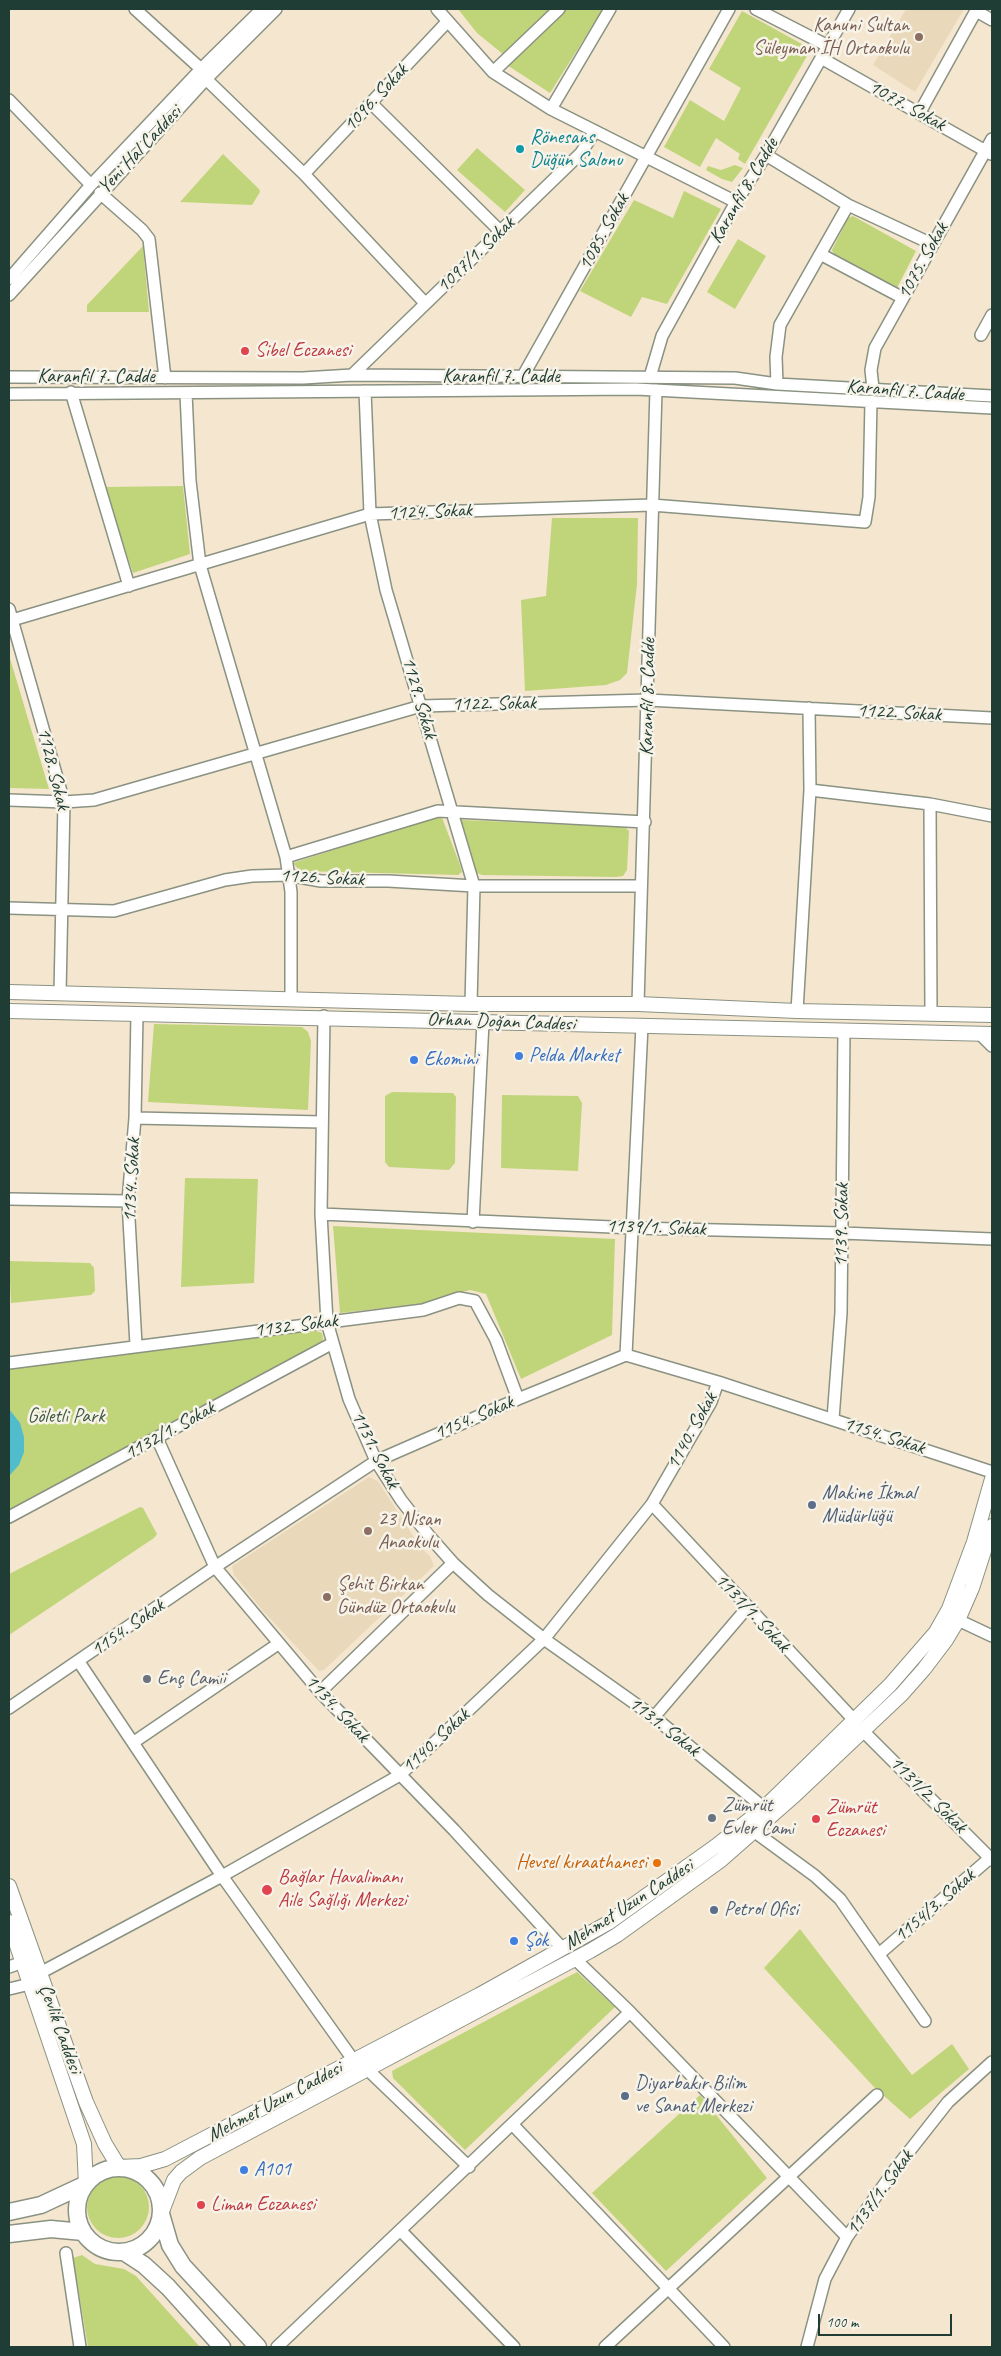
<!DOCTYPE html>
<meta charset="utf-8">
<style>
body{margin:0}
#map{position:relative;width:1001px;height:2356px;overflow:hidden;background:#f5e6d0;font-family:Caveat,sans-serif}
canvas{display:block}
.frame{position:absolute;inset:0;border:10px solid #1f3d34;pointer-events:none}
.scale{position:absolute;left:818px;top:2314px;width:134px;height:22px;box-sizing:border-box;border:2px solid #1f3d34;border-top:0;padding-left:6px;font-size:15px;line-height:18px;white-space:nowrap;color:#1f3d34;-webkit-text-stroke:4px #f7f3e8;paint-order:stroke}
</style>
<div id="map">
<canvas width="1001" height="2356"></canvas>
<div class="frame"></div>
<div class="scale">100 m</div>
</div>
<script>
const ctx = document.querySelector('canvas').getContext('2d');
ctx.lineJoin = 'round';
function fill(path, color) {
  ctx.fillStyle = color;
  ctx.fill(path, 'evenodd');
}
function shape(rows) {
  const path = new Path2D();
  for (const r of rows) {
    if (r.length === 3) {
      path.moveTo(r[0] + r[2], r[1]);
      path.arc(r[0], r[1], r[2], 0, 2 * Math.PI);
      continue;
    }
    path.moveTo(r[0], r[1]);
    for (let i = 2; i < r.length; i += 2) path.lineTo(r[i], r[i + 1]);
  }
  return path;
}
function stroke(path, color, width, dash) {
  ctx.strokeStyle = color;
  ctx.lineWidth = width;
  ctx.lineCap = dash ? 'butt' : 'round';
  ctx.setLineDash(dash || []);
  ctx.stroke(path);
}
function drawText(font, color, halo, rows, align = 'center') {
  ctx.font = font + ' Caveat,sans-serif';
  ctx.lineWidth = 5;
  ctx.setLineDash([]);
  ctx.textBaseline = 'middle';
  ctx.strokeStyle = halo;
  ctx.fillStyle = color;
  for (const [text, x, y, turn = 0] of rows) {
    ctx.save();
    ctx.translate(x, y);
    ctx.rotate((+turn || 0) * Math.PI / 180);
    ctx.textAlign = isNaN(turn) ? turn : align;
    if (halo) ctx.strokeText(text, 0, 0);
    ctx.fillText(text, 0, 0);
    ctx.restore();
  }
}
const built = shape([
 [906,9,964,9,915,92,873,65],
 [369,1477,378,1481,421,1548,430,1556,434,1566,324,1670,319,1671,263,1611,234,1575,232,1566]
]);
const green = shape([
 [458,9,552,9,504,55,477,33],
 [566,9,603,9,550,93,507,65],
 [742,11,811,49,745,164,738,159,740,154,716,138,700,167,664,147,690,100,724,121,741,88,709,69],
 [477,148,525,190,505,212,457,170],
 [223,154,259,189,260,192,252,205,180,202],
 [735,165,743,168,732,182,722,179,706,170,708,166,721,170],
 [684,191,721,209,667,304,642,297,631,317,580,291,634,200,673,218],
 [853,216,916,251,897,288,835,257,832,250,848,218],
 [738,239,766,256,735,309,707,292],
 [143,246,149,312,87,312,87,305],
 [183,486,190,554,133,573,104,487],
 [552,518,638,518,637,584,627,673,620,680,606,685,525,691,521,600,546,596],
 [9,655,49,789,9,788],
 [441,815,460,865,462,872,458,875,300,871,293,863],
 [462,820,625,827,629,831,627,870,623,876,616,877,482,875,477,873,473,864,460,825],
 [154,1024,302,1027,308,1032,311,1041,308,1110,148,1102],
 [392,1092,453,1093,456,1097,455,1163,449,1170,389,1167,385,1162,385,1096],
 [502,1095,578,1096,582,1103,578,1171,501,1168],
 [185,1178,258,1179,254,1283,181,1287],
 [333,1226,615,1239,612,1335,521,1379,486,1294,470,1290,420,1304,340,1313],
 [9,1261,90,1263,94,1268,95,1291,91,1295,11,1303],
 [314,1330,322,1333,323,1338,322,1344,315,1349,9,1510,9,1368],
 [140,1507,143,1508,157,1534,154,1538,9,1635,9,1574],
 [800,1929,912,2075,952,2044,969,2069,910,2119,873,2086,764,1968],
 [577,1972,615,2007,465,2150,393,2078,392,2071],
 [700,2095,767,2178,666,2271,592,2193],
 [118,2207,31],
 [82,2255,95,2264,124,2269,136,2276,200,2347,88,2347,73,2258]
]);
const water = shape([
 [9,1409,20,1423,24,1437,24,1452,19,1465,9,1476]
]);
const minor = shape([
 [135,9,201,69,206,79,304,174,425,303],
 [437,9,493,72,551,109,736,202],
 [756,9,828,46],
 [976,11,992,20],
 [821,58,991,154],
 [493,72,559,9],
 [9,100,91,185],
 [371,103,500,231],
 [551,109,610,9],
 [920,112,977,9],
 [766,155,848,205,932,244],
 [304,174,447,22],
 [100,193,142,230,149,239,165,378],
 [822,255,903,298],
 [9,279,91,185,201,69,262,9],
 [9,295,206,79,276,9],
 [981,335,992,315],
 [352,375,581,153,595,131],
 [523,376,729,9],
 [9,377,303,378,352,375,735,378,777,384,992,396],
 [650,377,662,336,736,202,766,155,849,9],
 [777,384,776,357,780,325,848,205],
 [873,388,871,370,875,348,992,139],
 [365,391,370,514,386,590,474,886,471,1004],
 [71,392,129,586],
 [186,393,190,481,200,565,286,857,291,892,291,999],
 [9,394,636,389,992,408],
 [9,609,64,802,60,993],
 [9,621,370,514,652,505,865,522,869,497,871,401],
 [810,790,930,804,992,816],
 [9,800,64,802,94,800,421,706,648,700,992,718],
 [930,804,931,1014],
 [286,857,438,811,645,822],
 [9,908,114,911,225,880,252,876,287,875,321,881,388,881,474,886,640,886],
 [638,1004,656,390],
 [797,1011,810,790,809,708],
 [324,1016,321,1214,327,1322,349,1399,376,1461,401,1500,430,1537,453,1563,488,1595,544,1639,654,1717,764,1808],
 [980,1034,992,1046],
 [135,1118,322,1122],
 [9,1199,128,1201],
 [321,1214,634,1228,842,1233,992,1239],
 [473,1222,483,1022],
 [136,1345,128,1201,135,1118,137,1015],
 [626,1355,642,1026],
 [9,1363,423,1310,459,1298,475,1301,496,1340,518,1399],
 [833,1419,841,1313,844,1031],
 [157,1438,215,1567,320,1692,454,1830,563,1949],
 [652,1504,854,1720],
 [9,1517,331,1344],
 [958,1620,992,1636],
 [79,1662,222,1876,354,2061],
 [320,1692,453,1563],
 [9,1708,215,1567,376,1461,518,1399,626,1355,718,1382,992,1472],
 [654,1717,747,1608],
 [862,1730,992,1860],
 [134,1742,278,1644],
 [755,1832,815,1876,840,1899,925,2021],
 [879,1954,990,1858],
 [575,1959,630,2012,847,2237],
 [9,1967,23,1962],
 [40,1973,222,1876,400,1775,544,1639,652,1504,711,1402,718,1382],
 [9,1989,30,1984],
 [368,2070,469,2167],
 [513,2125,724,2347],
 [401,2231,514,2347],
 [66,2253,80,2347],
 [277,2347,630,2012],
 [605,2347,877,2095],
 [807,2347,825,2279,847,2237,896,2168,948,2102,992,2062]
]);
const major = shape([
 [9,992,471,1004,638,1004,797,1011,992,1015],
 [9,1011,992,1034],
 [9,1886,86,2102,105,2144,119,2167,141,2166,165,2159,479,1995,608,1923,716,1846,764,1808,890,1685,936,1632,949,1609,974,1542,992,1479],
 [9,1922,84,2144,86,2184],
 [161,2214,174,2180,181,2172,200,2158,590,1951,617,1935,721,1860,795,1795,902,1694,924,1669,946,1640,958,1620,972,1588,992,1526]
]);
const highway = shape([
 [119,2210,42],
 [9,2212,41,2205,86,2184],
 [161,2214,170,2245,183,2266,258,2347],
 [9,2234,51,2229,83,2232],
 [124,2252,144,2265,168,2287,222,2347]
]);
const markers = [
 [919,37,5,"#8d6e63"],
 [520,149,5,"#0f9aa8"],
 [245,351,5,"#e0444e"],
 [519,1056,5,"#3f7fe0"],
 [414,1060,5,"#3f7fe0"],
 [812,1505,5,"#5c6f8a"],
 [368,1531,5,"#8d6e63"],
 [327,1597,5,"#8d6e63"],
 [147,1679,5,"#6b7280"],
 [712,1818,5,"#6b7280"],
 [816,1819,5,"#e0444e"],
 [657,1863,5,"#e8710a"],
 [267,1890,6,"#e0444e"],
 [714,1910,5,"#5c6f8a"],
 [514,1941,5,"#3f7fe0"],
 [625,2096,5,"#5c6f8a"],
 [244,2170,5,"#3f7fe0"],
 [201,2205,5,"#e0444e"]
];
const educationNames = [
 ["Kanuni Sultan",909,26,"right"],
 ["Süleyman İH Ortaokulu",909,49,"right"],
 ["23 Nisan",378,1520],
 ["Anaokulu",378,1543],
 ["Şehit Birkan",337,1585],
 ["Gündüz Ortaokulu",337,1608]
];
const streetNames = [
 ["1096. Sokak",376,98,-47],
 ["1077. Sokak",907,106,29],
 ["Yeni Hal Caddesi",140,150,-47],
 ["Karanfil 8. Cadde",744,191,-60],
 ["1085. Sokak",604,232,-61],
 ["1097/1. Sokak",476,255,-44],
 ["1075. Sokak",923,261,-61],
 ["Karanfil 7. Cadde",96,377],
 ["Karanfil 7. Cadde",501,377],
 ["Karanfil 7. Cadde",905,391,4],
 ["1124. Sokak",430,512,-2],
 ["Karanfil 8. Cadde",648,697,-89],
 ["1129. Sokak",419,698,74],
 ["1122. Sokak",494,704,-1],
 ["1122. Sokak",899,713,3],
 ["1128. Sokak",53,769,76],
 ["1126. Sokak",322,878,3],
 ["Orhan Doğan Caddesi",501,1022,2],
 ["1134. Sokak",132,1180,-87],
 ["1139. Sokak",842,1225,-89],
 ["1139/1. Sokak",656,1228,2],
 ["1132. Sokak",296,1326,-7],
 ["1154. Sokak",474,1418,-23],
 ["1132/1. Sokak",170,1431,-29],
 ["1140. Sokak",692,1431,-61],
 ["1154. Sokak",884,1436,18],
 ["1131. Sokak",375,1450,63],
 ["1131/1. Sokak",752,1613,47],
 ["1154. Sokak",128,1628,-35],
 ["1134. Sokak",337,1709,47],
 ["1131. Sokak",664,1727,38],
 ["1140. Sokak",436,1741,-43],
 ["1131/2. Sokak",928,1795,45],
 ["Mehmet Uzun Caddesi",629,1905,-33],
 ["1154/3. Sokak",935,1906,-41],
 ["Çevlik Caddesi",60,2029,70],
 ["Mehmet Uzun Caddesi",275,2102,-28],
 ["1137/1. Sokak",880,2193,-54]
];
const cultureNames = [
 ["Rönesans",530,138],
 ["Düğün Salonu",530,161]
];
const healthNames = [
 ["Sibel Eczanesi",255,351],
 ["Zümrüt",826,1808],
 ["Eczanesi",826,1831],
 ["Bağlar Havalimanı",278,1878],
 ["Aile Sağlığı Merkezi",278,1901],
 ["Liman Eczanesi",211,2205]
];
const shopNames = [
 ["Pelda Market",529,1056],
 ["Ekomini",424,1060],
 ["Şok",524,1941],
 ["A101",254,2170]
];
const parkNames = [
 ["Göletli Park",66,1417]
];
const serviceNames = [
 ["Makine İkmal",822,1494],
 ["Müdürlüğü",822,1517],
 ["Petrol Ofisi",724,1910],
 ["Diyarbakır Bilim",635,2084],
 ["ve Sanat Merkezi",635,2107]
];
const worshipNames = [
 ["Enç Camii",157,1679],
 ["Zümrüt",722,1806],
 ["Evler Cami",722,1829]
];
const foodNames = [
 ["Hevsel kıraathanesi",647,1863]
];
fill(built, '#e9d9ba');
fill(green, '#c0d579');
fill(water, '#51bdcc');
stroke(minor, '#8a9282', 14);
stroke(major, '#8a9282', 16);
stroke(highway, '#8a9282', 19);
stroke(minor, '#fff', 11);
stroke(major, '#fff', 14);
stroke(highway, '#fff', 16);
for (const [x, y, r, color] of markers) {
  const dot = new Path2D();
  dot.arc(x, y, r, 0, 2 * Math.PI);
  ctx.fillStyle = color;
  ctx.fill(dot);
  stroke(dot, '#f7f3e8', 2);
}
drawText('20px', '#785e54', '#f7f3e8', educationNames, 'left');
drawText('20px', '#1f3d34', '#f7f3e8', streetNames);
drawText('20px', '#0d838f', '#f7f3e8', cultureNames, 'left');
drawText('20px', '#be3a42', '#f7f3e8', healthNames, 'left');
drawText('20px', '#366cbe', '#f7f3e8', shopNames, 'left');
drawText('20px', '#3f5b42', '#f7f3e8', parkNames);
drawText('20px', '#4e5e75', '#f7f3e8', serviceNames, 'left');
drawText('20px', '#5b616d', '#f7f3e8', worshipNames, 'left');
drawText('20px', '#c56008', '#f7f3e8', foodNames, 'right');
</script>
